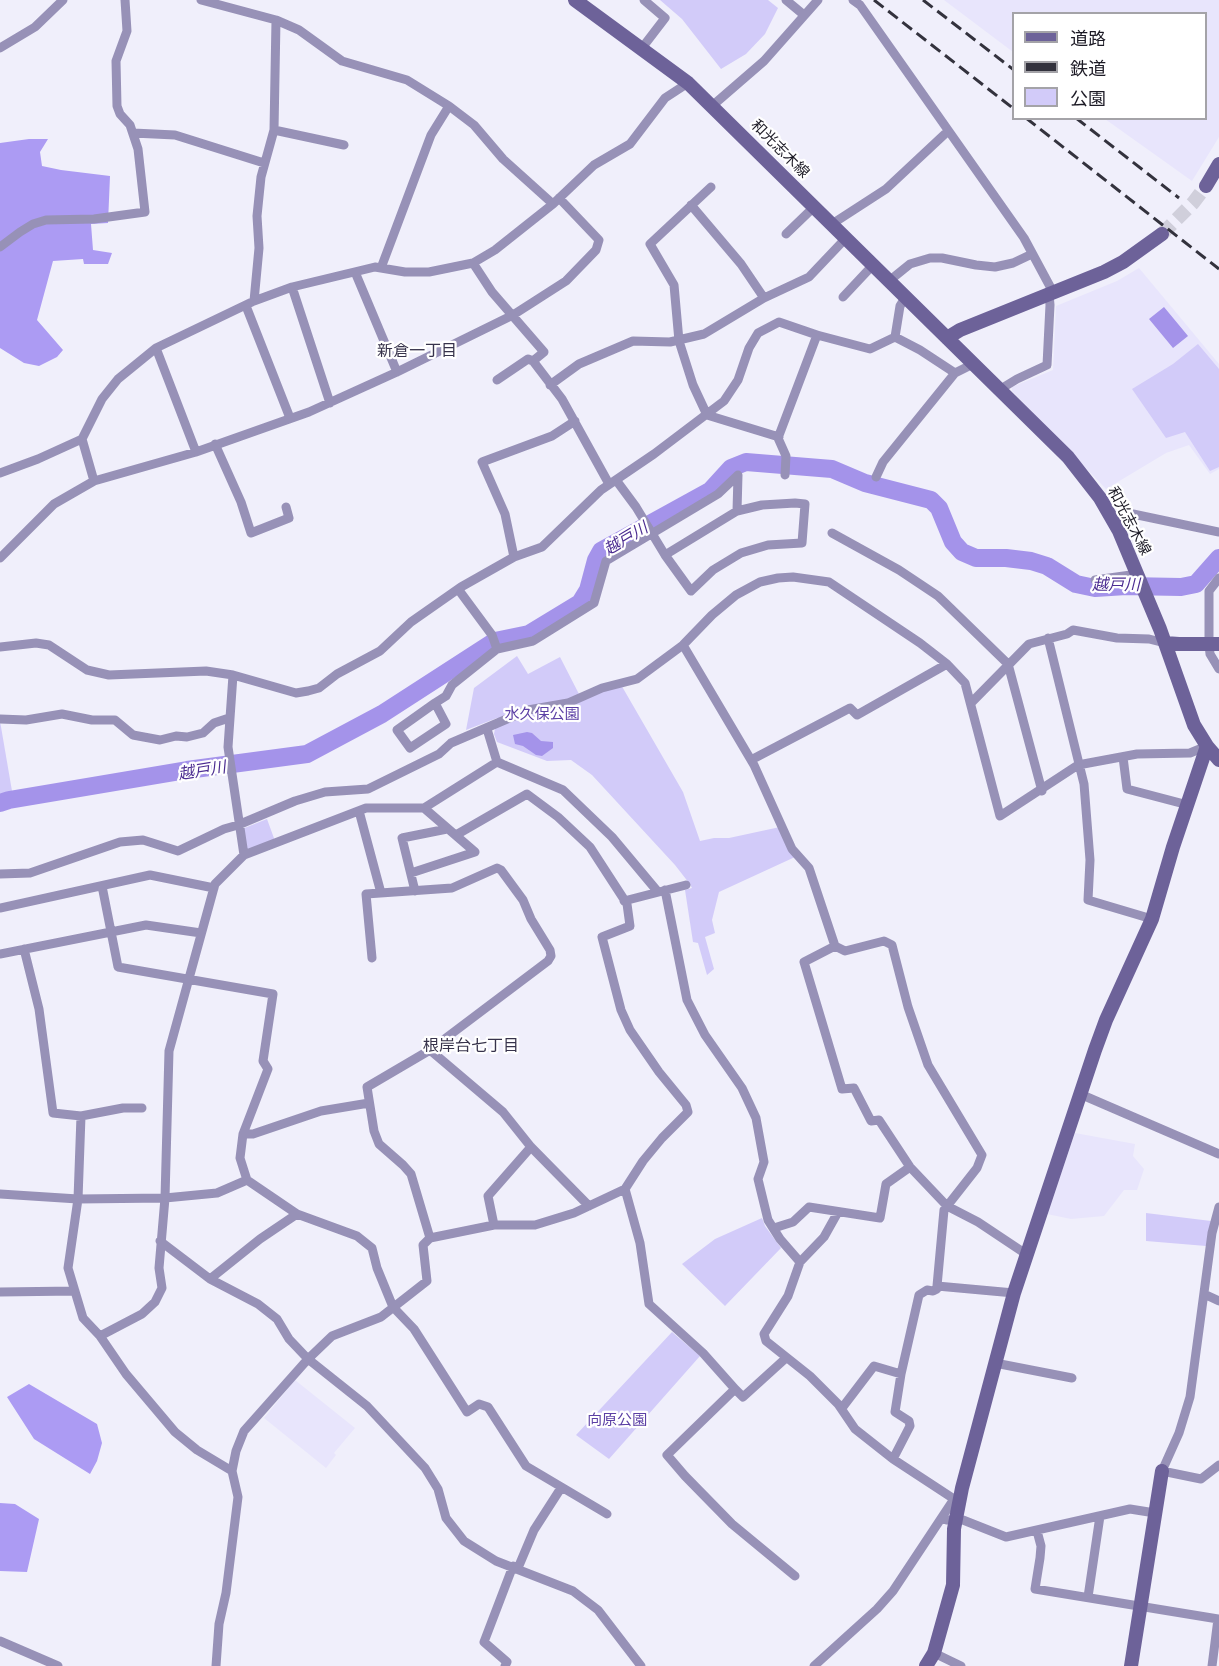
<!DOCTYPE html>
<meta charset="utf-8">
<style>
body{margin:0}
#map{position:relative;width:1219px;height:1666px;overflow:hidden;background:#f0effb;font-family:Mulish,"Noto Sans JP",sans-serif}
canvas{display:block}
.legend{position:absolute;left:1012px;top:12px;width:195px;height:108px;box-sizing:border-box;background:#fff;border:2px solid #a4a3a8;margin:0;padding:8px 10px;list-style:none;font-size:18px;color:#1c1a25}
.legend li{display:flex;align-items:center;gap:12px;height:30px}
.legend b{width:30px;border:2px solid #a4a3a8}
</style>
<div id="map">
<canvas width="1219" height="1666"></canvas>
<ul class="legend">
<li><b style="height:8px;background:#6d6299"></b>道路</li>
<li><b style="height:8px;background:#33323d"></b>鉄道</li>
<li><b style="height:16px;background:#d2cbf9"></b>公園</li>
</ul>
</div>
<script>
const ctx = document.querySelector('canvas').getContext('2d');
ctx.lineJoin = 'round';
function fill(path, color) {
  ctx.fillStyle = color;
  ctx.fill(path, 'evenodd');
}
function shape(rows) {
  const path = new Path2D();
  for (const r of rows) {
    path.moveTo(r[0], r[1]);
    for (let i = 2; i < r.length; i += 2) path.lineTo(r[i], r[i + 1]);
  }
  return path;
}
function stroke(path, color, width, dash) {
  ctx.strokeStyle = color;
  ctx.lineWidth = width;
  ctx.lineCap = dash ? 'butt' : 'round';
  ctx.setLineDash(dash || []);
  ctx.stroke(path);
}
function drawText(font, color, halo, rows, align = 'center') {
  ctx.font = font + ' Mulish,"Noto Sans JP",sans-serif';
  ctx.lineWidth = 4.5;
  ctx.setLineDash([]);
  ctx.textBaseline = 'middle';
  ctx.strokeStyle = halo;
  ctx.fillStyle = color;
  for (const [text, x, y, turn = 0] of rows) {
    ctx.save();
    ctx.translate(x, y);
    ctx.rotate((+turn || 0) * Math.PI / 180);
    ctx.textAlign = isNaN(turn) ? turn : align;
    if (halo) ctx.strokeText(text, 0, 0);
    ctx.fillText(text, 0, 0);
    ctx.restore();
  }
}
const built = shape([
 [944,0,1219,0,1219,137,1192,181,1105,119,1206,118,1206,14,1014,14,1013,52],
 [1139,268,1219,364,1219,469,1210,474,1189,445,1166,453,1106,489,1012,391,1012,387,1053,370,1056,306,1117,281],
 [1075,1133,1135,1144,1133,1156,1144,1169,1137,1190,1124,1190,1104,1216,1071,1219,1047,1214],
 [295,1380,355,1428,334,1453,336,1455,326,1468,264,1418]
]);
const green = shape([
 [660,0,768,0,778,8,765,34,746,54,721,69,682,19],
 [1198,344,1219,369,1219,467,1210,471,1185,432,1166,438,1132,389,1173,364],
 [517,656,528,674,560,657,581,698,620,683,683,792,700,841,714,838,729,838,780,827,795,857,719,892,712,920,715,933,705,937,714,969,707,975,698,943,693,942,685,890,692,888,689,883,675,865,592,775,571,760,547,761,497,742,494,734,497,718,466,730,474,688],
 [0,721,12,791,0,794],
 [267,819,275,841,246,851,242,829],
 [1146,1213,1211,1221,1206,1246,1146,1241],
 [762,1218,765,1226,781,1248,725,1306,682,1264,715,1239],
 [672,1332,700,1356,609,1459,576,1435]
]);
const forest = shape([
 [29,139,48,139,40,152,42,166,61,170,110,176,108,223,91,224,93,250,112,253,108,264,84,264,83,259,53,261,37,320,63,350,57,357,39,366,24,363,0,348,0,143],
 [29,1384,97,1424,102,1443,97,1461,90,1474,34,1439,7,1397],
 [0,1503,15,1504,39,1519,27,1572,0,1571]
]);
const water = shape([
 [1164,307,1188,336,1173,348,1149,319],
 [527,732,532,733,541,741,553,742,553,748,542,756,536,755,523,746,515,744,513,735]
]);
const river = shape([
 [0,803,9,800,187,770,307,754,382,714,495,641,529,634,580,603,588,590,596,560,601,551,710,491,731,468,746,462,832,469,865,483,931,500,939,508,953,542,962,552,976,558,1006,558,1031,561,1047,566,1076,584,1095,588,1126,586,1181,587,1196,584,1219,558]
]);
const secondaryTunnel = shape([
 [1162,234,1193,203,1206,186]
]);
const street = shape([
 [201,0,276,20,299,30,342,61,407,80,449,106,474,125,503,159,553,204],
 [786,0,804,15],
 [853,0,860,5,1024,238,1053,292],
 [0,48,35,27,63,0],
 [642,48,665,18,644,0],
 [712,106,764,61,818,0],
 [274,130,344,145],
 [133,133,175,135,264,163],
 [711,187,650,244,674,285,679,341,693,385,707,415,779,437],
 [691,205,741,264,764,298],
 [832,224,886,189,947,132],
 [786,234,814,207],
 [0,247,20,232,33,224,46,220,94,219,145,212,138,149,130,125,120,114,117,106,116,61,127,31,125,0],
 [473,263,492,292,544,352,533,361,562,399,609,484],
 [381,268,431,135,449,106],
 [355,272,397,372],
 [889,281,910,264,930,258,942,258,976,265,995,267,1013,263,1032,254],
 [292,287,330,403],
 [843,297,873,265],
 [254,301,259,248,257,216,261,177,274,130,276,20],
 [246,306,290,418],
 [895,337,900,306,905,298],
 [156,348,196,452],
 [497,380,528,359,533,361],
 [550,385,579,364,633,341,670,342,704,334,764,298,809,277,846,238],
 [999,390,1017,379,1047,365,1050,305,1049,294],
 [215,444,241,502,251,533,289,518,286,507],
 [0,473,38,459,82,439],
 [785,475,786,456,778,438,817,335],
 [876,477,883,462,955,373,973,364],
 [616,480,636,507,665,555,691,591,713,570,741,553,768,545,802,543,805,504,795,503,762,505,737,511,665,555],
 [94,481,82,439,102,399,118,379,156,348,254,301,292,287,375,267,405,272,429,272,473,263,495,250,553,204,594,165,630,144,665,98,688,83],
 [1111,516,1133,514,1219,532],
 [832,533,899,570,938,596,1008,664,1042,791],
 [514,557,505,514,482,462,552,436,575,421],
 [0,558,54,504,94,481,196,452,309,412,397,372,513,315,566,281,596,250,599,240,559,198],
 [1219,578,1209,591,1209,644,1210,654,1219,669],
 [1095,580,1138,574],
 [458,589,492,635,497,649],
 [1048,638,1084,784,1090,860,1088,900,1152,919],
 [683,645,754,765,792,849,809,868,835,946,845,951,884,941,892,945,908,1007,928,1065,982,1155,977,1168,944,1210,937,1286],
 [0,647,36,643,49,645,87,670,109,675,206,671,233,675,296,693,308,691,319,688,337,674,380,651,411,622,461,587,514,557,542,547,601,490,654,454,724,401,738,380,749,348,758,333,779,322,817,335,870,349,895,337,920,350,955,373],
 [233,675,228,747,244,855],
 [435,703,446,724,410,748,397,730,435,703,446,696,452,685,497,649,533,641,594,603,606,561,718,494,738,475,737,511],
 [971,703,1029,644,1067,634,1073,630,1117,638,1149,639,1165,643],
 [0,719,26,720,62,714,92,720,115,720,133,735,160,740,176,736,187,737,203,733,214,723,229,718],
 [487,729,497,762,563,790,612,837,658,892],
 [1123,757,1127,789,1188,805],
 [751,760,850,708,857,715,947,664],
 [359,811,381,893],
 [411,873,475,852,424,808],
 [0,874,30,873,120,842,143,840,178,851,224,829,238,825,295,801,325,792,368,789,439,754,451,743,528,710,568,703,602,688,637,679,683,645,712,615,736,595,760,582,778,578,793,577,829,582,920,643,947,664,965,683,1000,816,1078,765,1137,754,1190,753,1207,746],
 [102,886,118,967,273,994,263,1061,268,1069,243,1134,240,1158,247,1180,297,1214,357,1236,372,1248,377,1268,393,1307,414,1329,467,1412,479,1404,488,1407,526,1466,607,1514],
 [665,890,687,1000,705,1035,742,1088,756,1118,764,1162,758,1179,768,1220,780,1239,800,1262,788,1296,764,1334,766,1341,810,1376,838,1404,855,1429,893,1459,954,1499,959,1500],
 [415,891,402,838,447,829],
 [624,901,686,885],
 [0,908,150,875,214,888],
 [835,946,804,962,842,1089,854,1088,871,1121,879,1120,910,1167,947,1206,978,1222,1026,1254],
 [24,949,39,1009,53,1113,81,1116,123,1108,142,1108],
 [0,954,146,925,201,933],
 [372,958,366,894,452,888,497,868,501,870,523,900,531,919,550,950,551,956,548,961,430,1050],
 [1080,1094,1219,1154],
 [81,1116,78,1199,68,1268,83,1318,100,1336,126,1374,175,1432,197,1450,232,1471],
 [243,1134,253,1134,321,1111,369,1103],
 [625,1189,640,1243,649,1304,703,1353,735,1389],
 [0,1194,78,1199,165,1198,217,1193,247,1180],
 [1219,1207,1212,1233,1190,1397,1179,1433,1162,1471,1201,1479,1219,1465],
 [494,1225,488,1196,531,1147],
 [774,1228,793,1222,809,1207,880,1218,886,1184,910,1167],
 [430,1238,411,1174,403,1165,379,1144,374,1131,367,1087,430,1050,503,1112,531,1147,589,1206],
 [160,1241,210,1279,258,1304,277,1319,289,1339,308,1359,367,1406,425,1468,438,1489,446,1518,464,1541,496,1561,573,1591,598,1610,641,1666],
 [800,1262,824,1237,838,1212],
 [210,1279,260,1239,297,1214],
 [0,1292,75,1291],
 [1204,1294,1219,1301],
 [100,1336,142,1314,155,1302,162,1288,159,1268,165,1198,169,1051,215,884,244,855,366,808,424,808,497,762],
 [786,1358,743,1397,735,1389,667,1455,685,1476,732,1524,795,1576],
 [995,1363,1072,1378],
 [842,1408,874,1366,901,1374,919,1295,927,1290,933,1291,937,1289,937,1286,1014,1293],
 [893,1459,910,1426,909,1421,895,1412,901,1374],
 [942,1518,947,1520,963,1520,1006,1537,1130,1509,1155,1513],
 [1037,1531,1041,1546,1040,1558,1035,1589,1218,1619,1212,1666],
 [518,1568,534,1530,561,1488],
 [1088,1597,1100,1516],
 [0,1641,58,1666],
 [934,1653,961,1666],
 [216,1666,219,1624,226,1593,238,1497,232,1471,236,1451,244,1431,308,1359,332,1336,381,1317,427,1281,423,1245,430,1238,494,1225,535,1225,574,1213,625,1189,643,1161,662,1138,688,1112,686,1105,659,1072,630,1030,621,1010,602,937,630,926,627,904,590,847,558,817,527,794,456,835],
 [505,1666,507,1662,484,1642,513,1566],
 [814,1666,877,1609,893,1591,954,1499]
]);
const secondary = shape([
 [575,0,688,83,1068,457,1100,498,1119,531,1160,629,1194,725,1207,746,1219,760],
 [1206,186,1219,164],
 [947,338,960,330,1104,272,1123,262,1162,234],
 [1165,643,1179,644,1219,644],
 [926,1666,934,1653,953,1585,954,1529,962,1488,1014,1293,1095,1050,1106,1020,1152,919,1173,847,1207,746],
 [1131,1666,1162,1471]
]);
const rail = shape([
 [874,0,1014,109],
 [923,0,1014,70],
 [1026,118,1219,269],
 [1076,118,1179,198]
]);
const streetNames = [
 ["和光志木線",780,149,45],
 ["和光志木線",1129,521,62]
];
const parkNames = [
 ["水久保公園",542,714],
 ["向原公園",617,1420]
];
const neighbourhoodNames = [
 ["新倉一丁目",417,351],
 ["根岸台七丁目",471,1046]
];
const waterNames = [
 ["越戸川",626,539,-31],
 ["越戸川",1116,585],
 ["越戸川",202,771,-9]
];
fill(built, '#e8e5fc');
fill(green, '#d2cbf9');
fill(forest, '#ac9bf3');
fill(water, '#a493ea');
stroke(river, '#a493ea', 18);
stroke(secondaryTunnel, '#d0cfdb', 14, [14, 7]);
stroke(street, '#9791b7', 9);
stroke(secondary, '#6d6299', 14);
stroke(rail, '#33323d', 3, [12, 6]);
drawText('15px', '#1c1a25', '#fff', streetNames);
drawText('15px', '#5c40a5', '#fff', parkNames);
drawText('16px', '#37334b', '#fff', neighbourhoodNames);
drawText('italic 16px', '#4c2d91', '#fff', waterNames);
</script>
